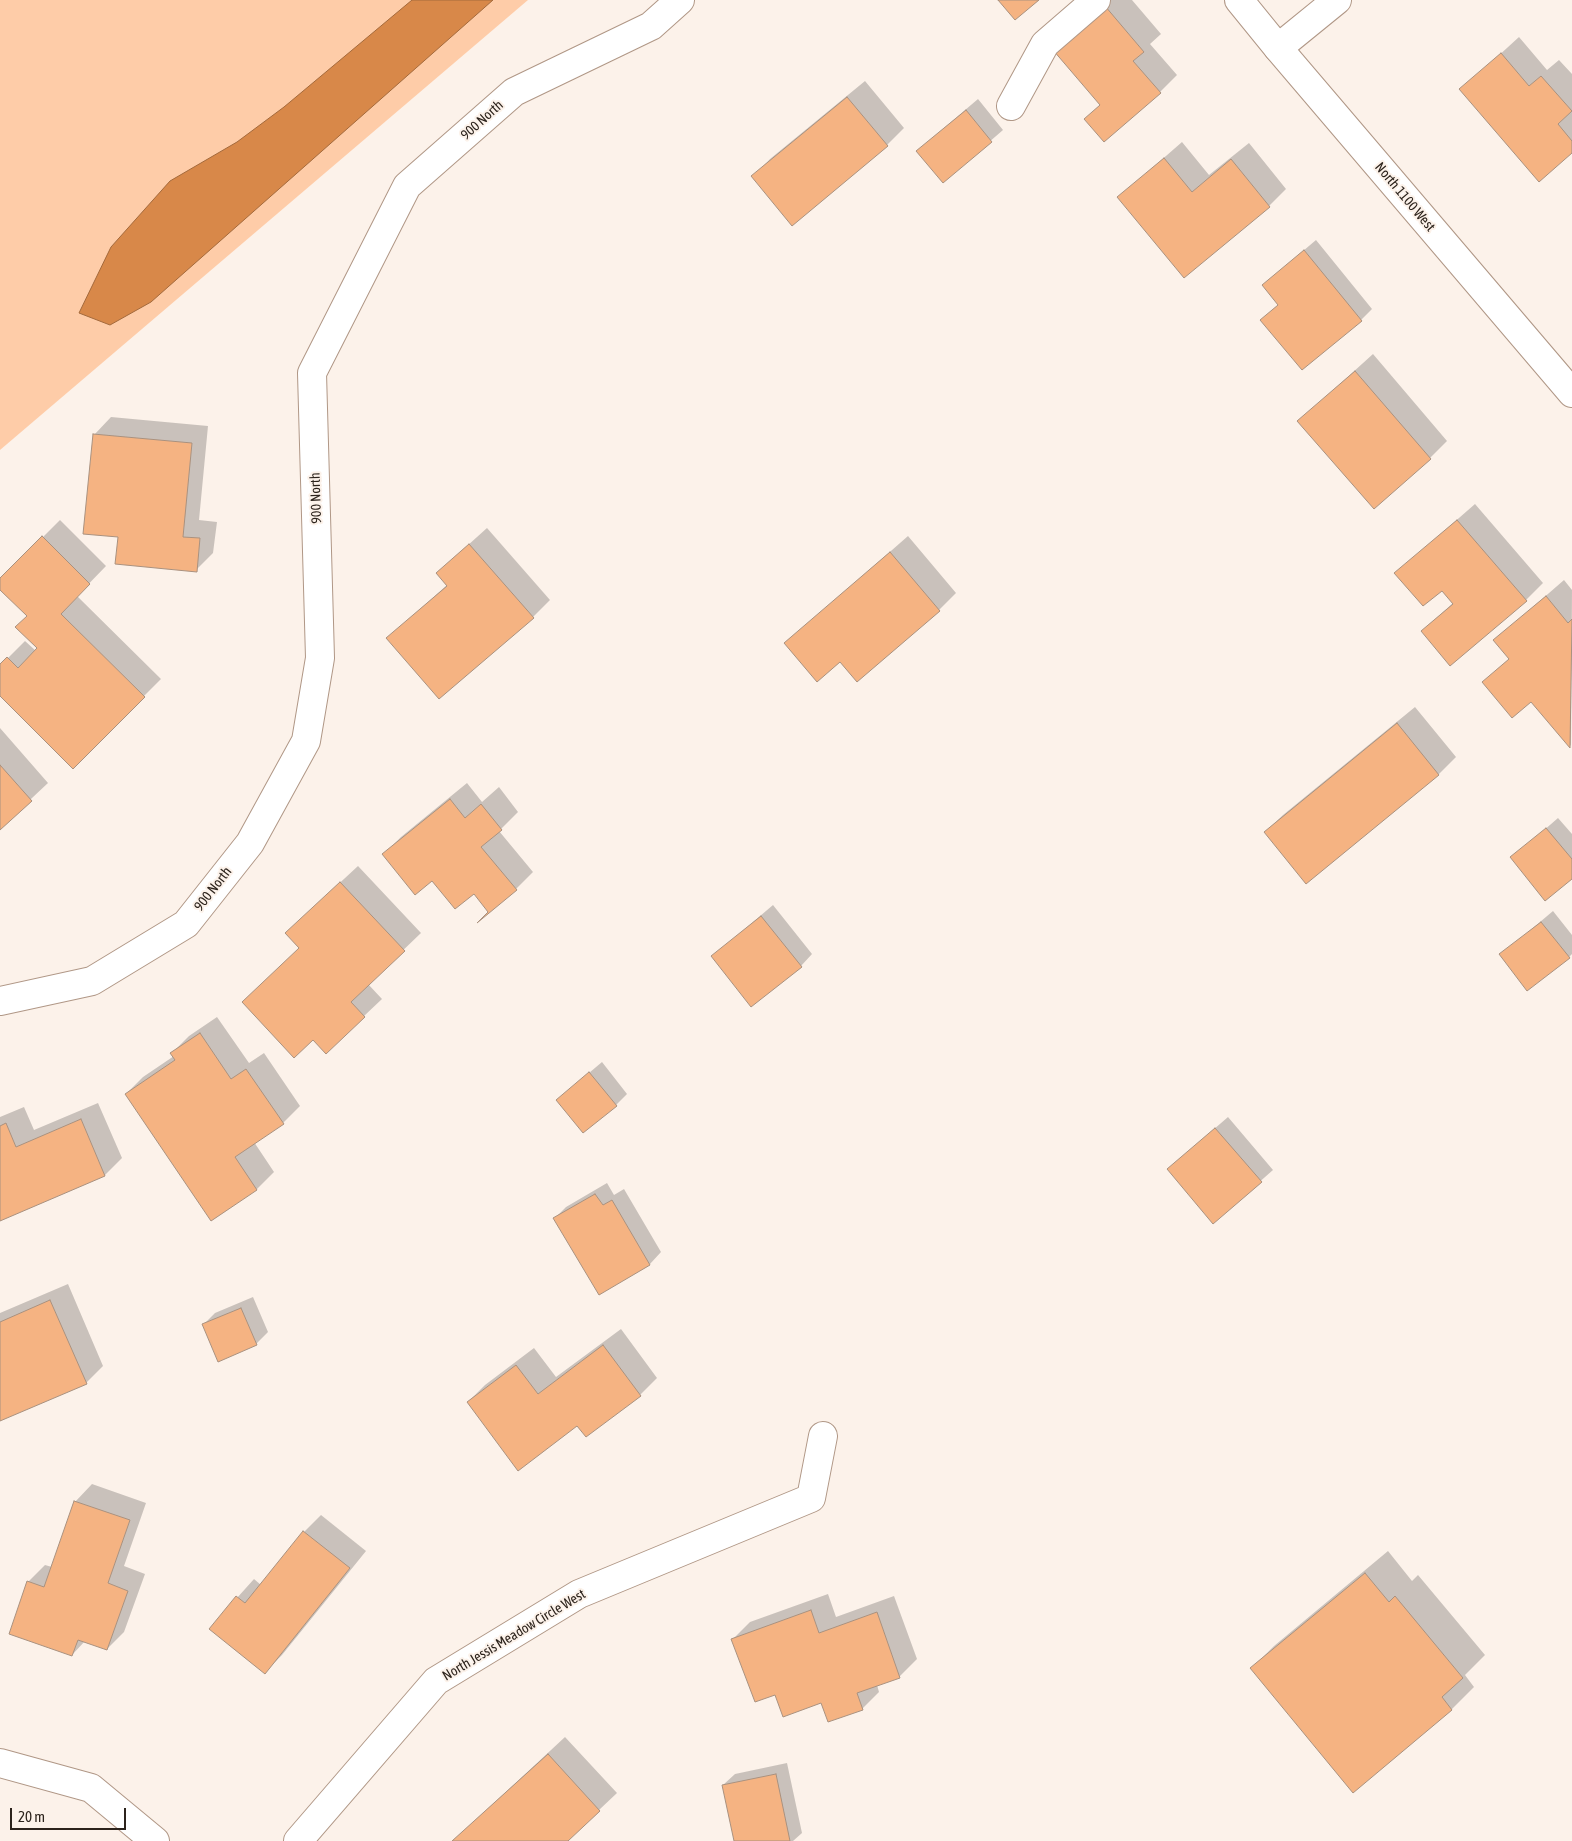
<!DOCTYPE html>
<style>
body{margin:0}
#map{position:relative;width:1572px;height:1841px;overflow:hidden;background:#fcf2ea;font-family:"Asap Condensed",sans-serif}
canvas{display:block}
.scale{position:absolute;left:10px;top:1808px;width:116px;height:22px;box-sizing:border-box;border:2px solid #2c231c;border-top:0;padding-left:6px;font-size:15px;line-height:18px;white-space:nowrap;color:#2c231c;-webkit-text-stroke:4px #fcf2ea;paint-order:stroke}
</style>
<div id="map">
<canvas width="1572" height="1841"></canvas>
<div class="scale">20 m</div>
</div>
<script>
const ctx = document.querySelector('canvas').getContext('2d');
ctx.lineJoin = 'round';
function fill(path, color) {
  ctx.fillStyle = color;
  ctx.fill(path, 'evenodd');
}
function shape(rows) {
  const path = new Path2D();
  for (const r of rows) {
    path.moveTo(r[0], r[1]);
    for (let i = 2; i < r.length; i += 2) path.lineTo(r[i], r[i + 1]);
  }
  return path;
}
function stroke(path, color, width, dash) {
  ctx.strokeStyle = color;
  ctx.lineWidth = width;
  ctx.lineCap = dash ? 'butt' : 'round';
  ctx.setLineDash(dash || []);
  ctx.stroke(path);
}
function drawText(font, color, halo, rows, align = 'center') {
  ctx.font = font + ' "Asap Condensed",sans-serif';
  ctx.lineWidth = 4;
  ctx.setLineDash([]);
  ctx.textBaseline = 'middle';
  ctx.strokeStyle = halo;
  ctx.fillStyle = color;
  for (const [text, x, y, turn = 0] of rows) {
    ctx.save();
    ctx.translate(x, y);
    ctx.rotate((+turn || 0) * Math.PI / 180);
    ctx.textAlign = isNaN(turn) ? turn : align;
    if (halo) ctx.strokeText(text, 0, 0);
    ctx.fillText(text, 0, 0);
    ctx.restore();
  }
}
const green = shape([
 [0,0,528,0,0,450]
]);
const water = shape([
 [412,0,493,0,151,302,110,325,79,313,111,247,170,181,237,142,284,107,412,0]
]);
const shadow = shape([
 [1111,0,1132,0,1161,34,1150,44,1177,75,1160,92,1086,119,1101,104,1072,33],
 [1519,37,1547,70,1559,60,1572,74,1572,151,1461,90],
 [865,81,904,128,887,145,753,177,770,159],
 [978,99,1003,130,943,182,917,151],
 [1182,142,1209,175,1249,143,1286,189,1269,206,1184,276,1119,197],
 [1316,240,1372,309,1361,320,1262,320,1279,304,1263,285],
 [1373,354,1447,441,1430,458,1299,421],
 [111,417,208,426,199,520,217,522,213,553,196,570,94,435],
 [1475,504,1543,583,1526,600,1422,631,1453,603,1442,589,1396,573],
 [60,520,106,566,77,596,161,679,73,767,0,695,0,666,25,641,36,651,39,648,28,616,0,588,0,580],
 [487,528,550,600,533,617,388,638,447,585,437,573],
 [908,536,956,593,939,610,857,680,840,660,785,644],
 [1564,580,1572,590,1571,746,1532,700,1484,682,1510,658,1495,640],
 [1415,707,1456,757,1439,774,1307,882,1265,832,1283,815],
 [0,728,48,783,0,828],
 [467,783,482,802,499,787,518,812,499,831,533,872,516,889,474,892,433,879,384,854,401,837],
 [1558,818,1572,834,1572,877,1512,858],
 [358,866,421,933,368,984,382,999,326,1052,300,948,304,916],
 [773,905,812,954,801,966,712,957],
 [1553,911,1572,935,1572,954,1569,957,1501,955],
 [217,1017,249,1063,264,1053,300,1106,283,1123,254,1142,274,1172,257,1189,212,1220,126,1094,143,1077,174,1056,172,1053,189,1036],
 [602,1062,627,1094,616,1105,557,1100],
 [98,1103,122,1158,105,1175,0,1220,0,1117,24,1107,34,1130],
 [1228,1117,1273,1170,1214,1222,1168,1169],
 [607,1183,614,1195,624,1189,661,1252,650,1264,599,1294,555,1218,566,1207],
 [68,1284,103,1366,86,1383,0,1420,0,1313],
 [253,1297,268,1332,256,1344,203,1325,215,1313],
 [621,1329,657,1378,640,1395,577,1424,468,1402,485,1385,534,1348,556,1377],
 [92,1484,146,1503,124,1566,145,1574,124,1632,107,1649,85,1641,72,1655,28,1582,45,1565,52,1567,75,1502],
 [321,1515,366,1551,282,1655,265,1672,210,1628,254,1579,261,1585,304,1532],
 [1388,1551,1412,1581,1418,1575,1485,1655,1465,1675,1474,1687,1452,1709,1354,1791,1252,1668,1274,1646],
 [828,1594,836,1617,894,1596,917,1659,900,1676,877,1685,879,1692,862,1709,775,1693,733,1639,750,1622],
 [565,1737,617,1793,599,1810,566,1841,453,1841],
 [787,1763,802,1833,793,1841,735,1841,723,1785,735,1774]
]);
const building = shape([
 [998,0,1039,0,1015,20,998,0],
 [1105,6,1144,52,1133,61,1161,93,1104,142,1084,119,1100,105,1053,50,1105,6],
 [1501,53,1529,86,1541,76,1572,111,1558,124,1572,141,1572,153,1539,182,1459,89,1501,53],
 [847,97,888,146,792,226,751,176,847,97],
 [966,110,992,142,943,183,916,151,966,110],
 [1164,158,1192,192,1231,159,1270,207,1184,278,1117,197,1164,158],
 [1304,250,1362,321,1302,370,1260,320,1278,305,1262,285,1304,250],
 [1355,371,1431,459,1374,509,1297,421,1355,371],
 [93,434,192,443,183,537,200,538,197,572,115,564,118,537,83,534,93,434],
 [1457,520,1527,601,1450,666,1421,631,1453,604,1442,591,1423,606,1394,573,1457,520],
 [42,536,90,584,61,614,145,697,73,769,0,696,0,664,7,657,18,668,37,648,15,627,27,616,0,590,0,578,42,536],
 [469,544,534,618,439,699,386,638,447,586,436,573,469,544],
 [890,552,940,611,857,682,840,662,817,682,784,643,890,552],
 [1546,596,1568,623,1572,619,1570,748,1531,702,1512,718,1482,682,1509,659,1493,640,1546,596],
 [1397,723,1439,775,1306,884,1264,832,1397,723],
 [0,765,32,801,0,830,0,765],
 [450,799,465,818,481,804,502,830,481,847,517,890,477,923,488,912,474,894,455,909,432,881,415,895,382,854,450,799],
 [1546,828,1572,859,1572,879,1545,901,1510,857,1546,828],
 [340,882,405,951,351,1002,365,1017,326,1054,313,1040,294,1058,242,1002,299,948,285,933,340,882],
 [761,916,802,967,751,1007,711,956,761,916],
 [1541,922,1570,958,1527,991,1499,954,1541,922],
 [200,1033,231,1079,246,1069,284,1124,235,1157,257,1190,211,1221,125,1094,175,1060,170,1053,200,1033],
 [589,1072,617,1106,583,1133,556,1100,589,1072],
 [81,1119,105,1176,0,1221,0,1126,6,1123,16,1147,81,1119],
 [1215,1128,1262,1182,1213,1224,1167,1169,1215,1128],
 [595,1194,603,1205,612,1200,650,1265,599,1295,553,1218,595,1194],
 [50,1300,87,1384,0,1421,0,1322,50,1300],
 [241,1308,257,1345,218,1362,202,1324,241,1308],
 [603,1345,641,1396,586,1437,577,1426,518,1471,467,1402,516,1365,538,1394,603,1345],
 [74,1501,130,1520,108,1583,128,1591,107,1650,78,1640,72,1656,9,1634,27,1581,44,1587,74,1501],
 [303,1531,350,1568,265,1674,209,1629,236,1596,245,1603,303,1531],
 [1365,1573,1389,1602,1395,1596,1463,1678,1442,1697,1452,1710,1353,1793,1250,1668,1365,1573],
 [811,1610,819,1633,877,1612,900,1678,857,1693,863,1710,828,1722,821,1703,783,1717,775,1695,755,1702,731,1639,811,1610],
 [548,1754,600,1811,568,1841,452,1841,548,1754],
 [776,1774,790,1841,734,1841,722,1785,776,1774]
]);
const minor = shape([
 [1278,48,1337,0],
 [1011,106,1045,44,1096,0],
 [0,1001,92,981,186,924,250,843,306,741,320,658,312,373,407,186,514,92,651,26,680,0],
 [0,1763,91,1788,155,1841],
 [298,1841,436,1681,579,1594,811,1498,823,1436]
]);
const tertiary = shape([
 [1239,0,1278,48,1572,393]
]);
const streetNames = [
 ["900 North",482,120,-42],
 ["North 1100 West",1405,197,50],
 ["900 North",316,498,-92],
 ["900 North",213,889,-52],
 ["North Jessis Meadow Circle West",514,1635,-31]
];
fill(green, '#fecca8');
fill(water, '#d88849');
stroke(water, '#a46a3c', 1);
fill(shadow, '#0003');
fill(building, '#f5b382');
stroke(building, '#a9917f', 1);
stroke(minor, '#b09786', 30);
stroke(tertiary, '#b09786', 30);
stroke(minor, '#fff', 28);
stroke(tertiary, '#fff', 28);
drawText('14px', '#2c231c', '#fcf2ea', streetNames);
</script>
